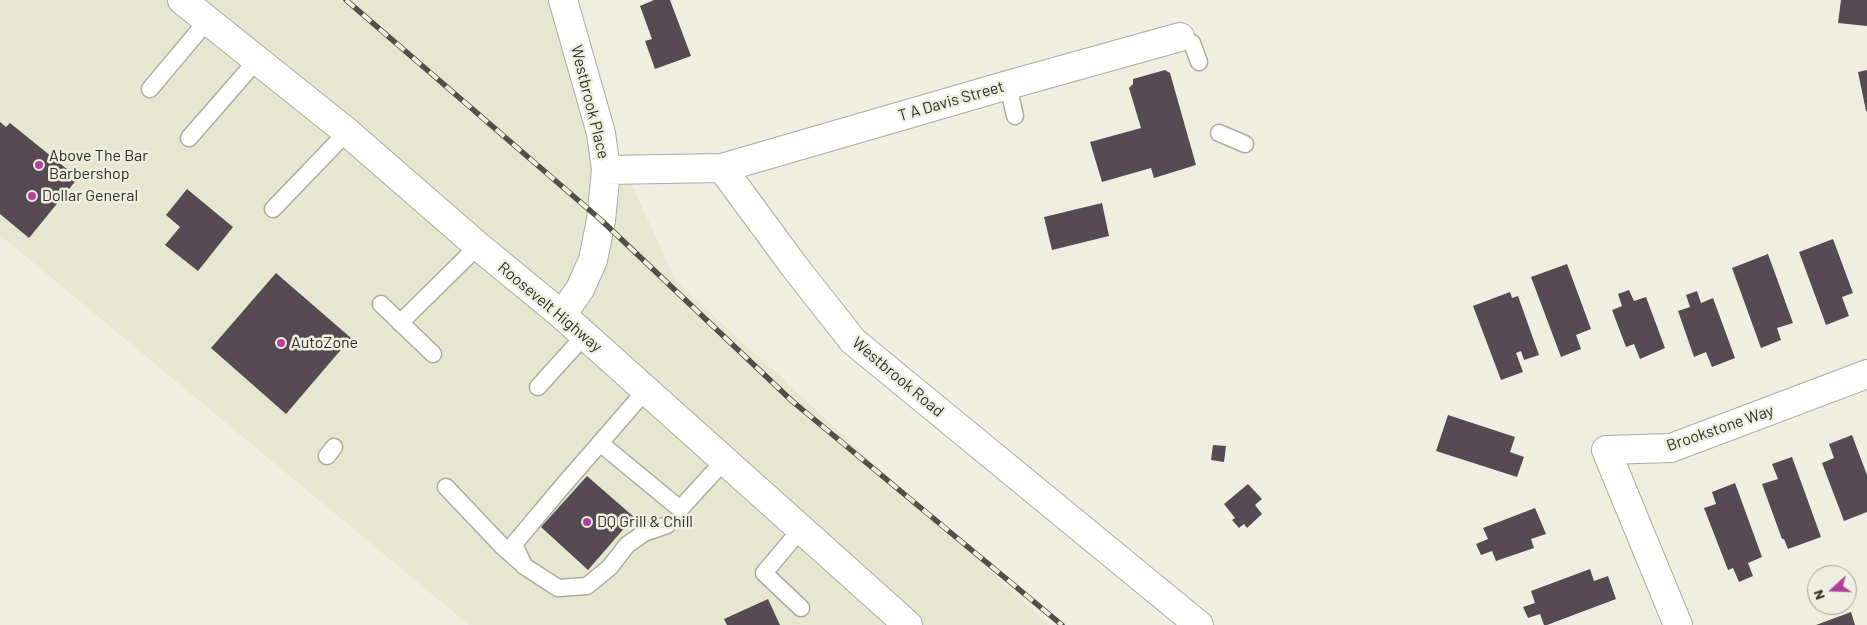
<!DOCTYPE html>
<style>
body{margin:0}
#map{position:relative;width:1867px;height:625px;overflow:hidden;background:#eeefe0;font-family:Barlow,sans-serif}
canvas{display:block}
.north{position:absolute;left:1807px;top:565px;width:50px;height:50px;box-sizing:border-box;background:#eeefe0;border:1px solid #a2a397;border-radius:50%;rotate:250deg;font-size:14px;font-weight:700;line-height:20px;text-align:center;color:#30302a}
.north::after{content:'';display:block;margin:auto;width:18px;height:22px;background:#b34099;clip-path:polygon(50% 0,100% 100%,50% 72%,0 100%)}
</style>
<div id="map">
<canvas width="1867" height="625"></canvas>
<div class="north">N</div>
</div>
<script>
const ctx = document.querySelector('canvas').getContext('2d');
ctx.lineJoin = 'round';
function fill(path, color) {
  ctx.fillStyle = color;
  ctx.fill(path, 'evenodd');
}
function shape(rows) {
  const path = new Path2D();
  for (const r of rows) {
    path.moveTo(r[0], r[1]);
    for (let i = 2; i < r.length; i += 2) path.lineTo(r[i], r[i + 1]);
  }
  return path;
}
function stroke(path, color, width, dash) {
  ctx.strokeStyle = color;
  ctx.lineWidth = width;
  ctx.lineCap = dash ? 'butt' : 'round';
  ctx.setLineDash(dash || []);
  ctx.stroke(path);
}
function drawText(font, color, halo, rows, align = 'center') {
  ctx.font = font + ' Barlow,sans-serif';
  ctx.lineWidth = 5;
  ctx.setLineDash([]);
  ctx.textBaseline = 'middle';
  ctx.strokeStyle = halo;
  ctx.fillStyle = color;
  for (const [text, x, y, turn = 0] of rows) {
    ctx.save();
    ctx.translate(x, y);
    ctx.rotate((+turn || 0) * Math.PI / 180);
    ctx.textAlign = isNaN(turn) ? turn : align;
    if (halo) ctx.strokeText(text, 0, 0);
    ctx.fillText(text, 0, 0);
    ctx.restore();
  }
}
const built = shape([
 [0,0,547,0,676,281,1049,625,469,625,0,235]
]);
const building = shape([
 [654,0,670,0,691,56,655,69,645,41,652,39,640,6],
 [1841,0,1867,0,1867,26,1838,23],
 [1165,70,1170,73,1196,165,1154,178,1151,168,1102,182,1090,142,1141,128,1129,88,1133,84,1133,79],
 [1867,70,1867,111,1866,111,1858,72],
 [0,122,6,127,10,123,78,178,29,238,0,214],
 [187,189,233,227,198,271,165,245,180,227,166,215],
 [1102,203,1109,236,1052,250,1044,217],
 [1833,239,1853,293,1842,297,1849,316,1826,325,1799,252],
 [1768,254,1793,323,1777,328,1781,340,1761,348,1732,268],
 [1567,264,1591,329,1576,335,1581,349,1561,357,1531,277],
 [276,273,351,338,286,414,211,348],
 [1629,290,1634,301,1646,297,1665,348,1640,359,1634,344,1626,347,1612,310,1622,306,1618,294],
 [1697,291,1701,303,1713,298,1735,358,1712,367,1706,352,1694,357,1678,311,1690,307,1686,295],
 [1510,292,1512,298,1518,296,1539,355,1524,360,1521,351,1516,353,1523,372,1501,380,1473,306],
 [1448,415,1515,437,1510,452,1524,457,1517,477,1436,451],
 [1852,435,1867,475,1867,512,1844,521,1822,463,1834,458,1829,444],
 [1213,445,1226,446,1224,462,1211,460],
 [1792,457,1821,537,1788,549,1784,539,1782,539,1762,484,1778,479,1772,464],
 [587,476,634,517,588,570,541,527],
 [1735,483,1762,557,1748,563,1753,576,1739,582,1733,568,1728,570,1704,508,1716,504,1712,492],
 [1248,484,1262,499,1255,505,1262,514,1247,528,1244,524,1239,528,1232,520,1235,518,1224,504],
 [1535,508,1546,534,1531,539,1534,548,1496,561,1492,551,1481,555,1476,544,1488,539,1483,528],
 [1590,569,1594,581,1608,576,1616,599,1547,625,1544,625,1540,614,1528,618,1523,607,1535,603,1531,591],
 [768,599,780,625,727,625,724,619],
 [1851,612,1855,625,1816,625]
]);
const service = shape([
 [1180,37,1192,43,1199,62],
 [1008,85,1015,116],
 [150,89,207,21],
 [1219,133,1245,144],
 [189,138,257,60],
 [273,209,347,132],
 [381,304,433,354],
 [400,323,478,246],
 [538,387,585,335],
 [646,390,561,488,514,544,524,566,558,588,587,586,610,567,627,545,644,533,667,525],
 [600,443,680,509,724,461],
 [327,456,334,447],
 [446,487,503,547,520,562],
 [801,529,764,573,801,608]
]);
const minor = shape([
 [722,168,794,266,853,341,1199,625],
 [606,170,722,168,1008,85,1180,37],
 [562,315,580,289,593,260,601,220,606,170,601,133,563,0],
 [1678,625,1606,450,1671,448,1867,374]
]);
const primary = shape([
 [182,0,347,132,478,246,562,315,908,625]
]);
const rail = shape([
 [346,0,601,220,792,401,1062,625]
]);
const markers = [
 [39,165,5,"#b34099"],
 [32,196,5,"#b34099"],
 [281,343,5,"#b34099"],
 [587,522,5,"#b34099"]
];
const streetNames = [
 ["T A Davis Street",951,101,-16],
 ["Westbrook Place",590,102,76],
 ["Roosevelt Highway",550,307,40],
 ["Westbrook Road",898,377,40],
 ["Brookstone Way",1720,428,-19]
];
const poiNames = [
 ["Above The Bar",49,156],
 ["Barbershop",49,174],
 ["Dollar General",42,196],
 ["AutoZone",291,343],
 ["DQ Grill & Chill",597,522]
];
fill(built, '#e6e7d0');
fill(building, '#574b53');
stroke(service, '#acac9e', 19);
stroke(minor, '#acac9e', 30);
stroke(primary, '#acac9e', 30);
stroke(service, '#fff', 16);
stroke(minor, '#fff', 28);
stroke(primary, '#fff', 28);
stroke(rail, '#505049', 5.5);
stroke(rail, '#eeefe0', 4, [11]);
for (const [x, y, r, color] of markers) {
  const dot = new Path2D();
  dot.arc(x, y, r, 0, 2 * Math.PI);
  ctx.fillStyle = color;
  ctx.fill(dot);
  stroke(dot, '#eeefe0', 2);
}
drawText('16px', '#30302a', '#eeefe0', streetNames);
drawText('16px', '#30302a', '#eeefe0', poiNames, 'left');
</script>
